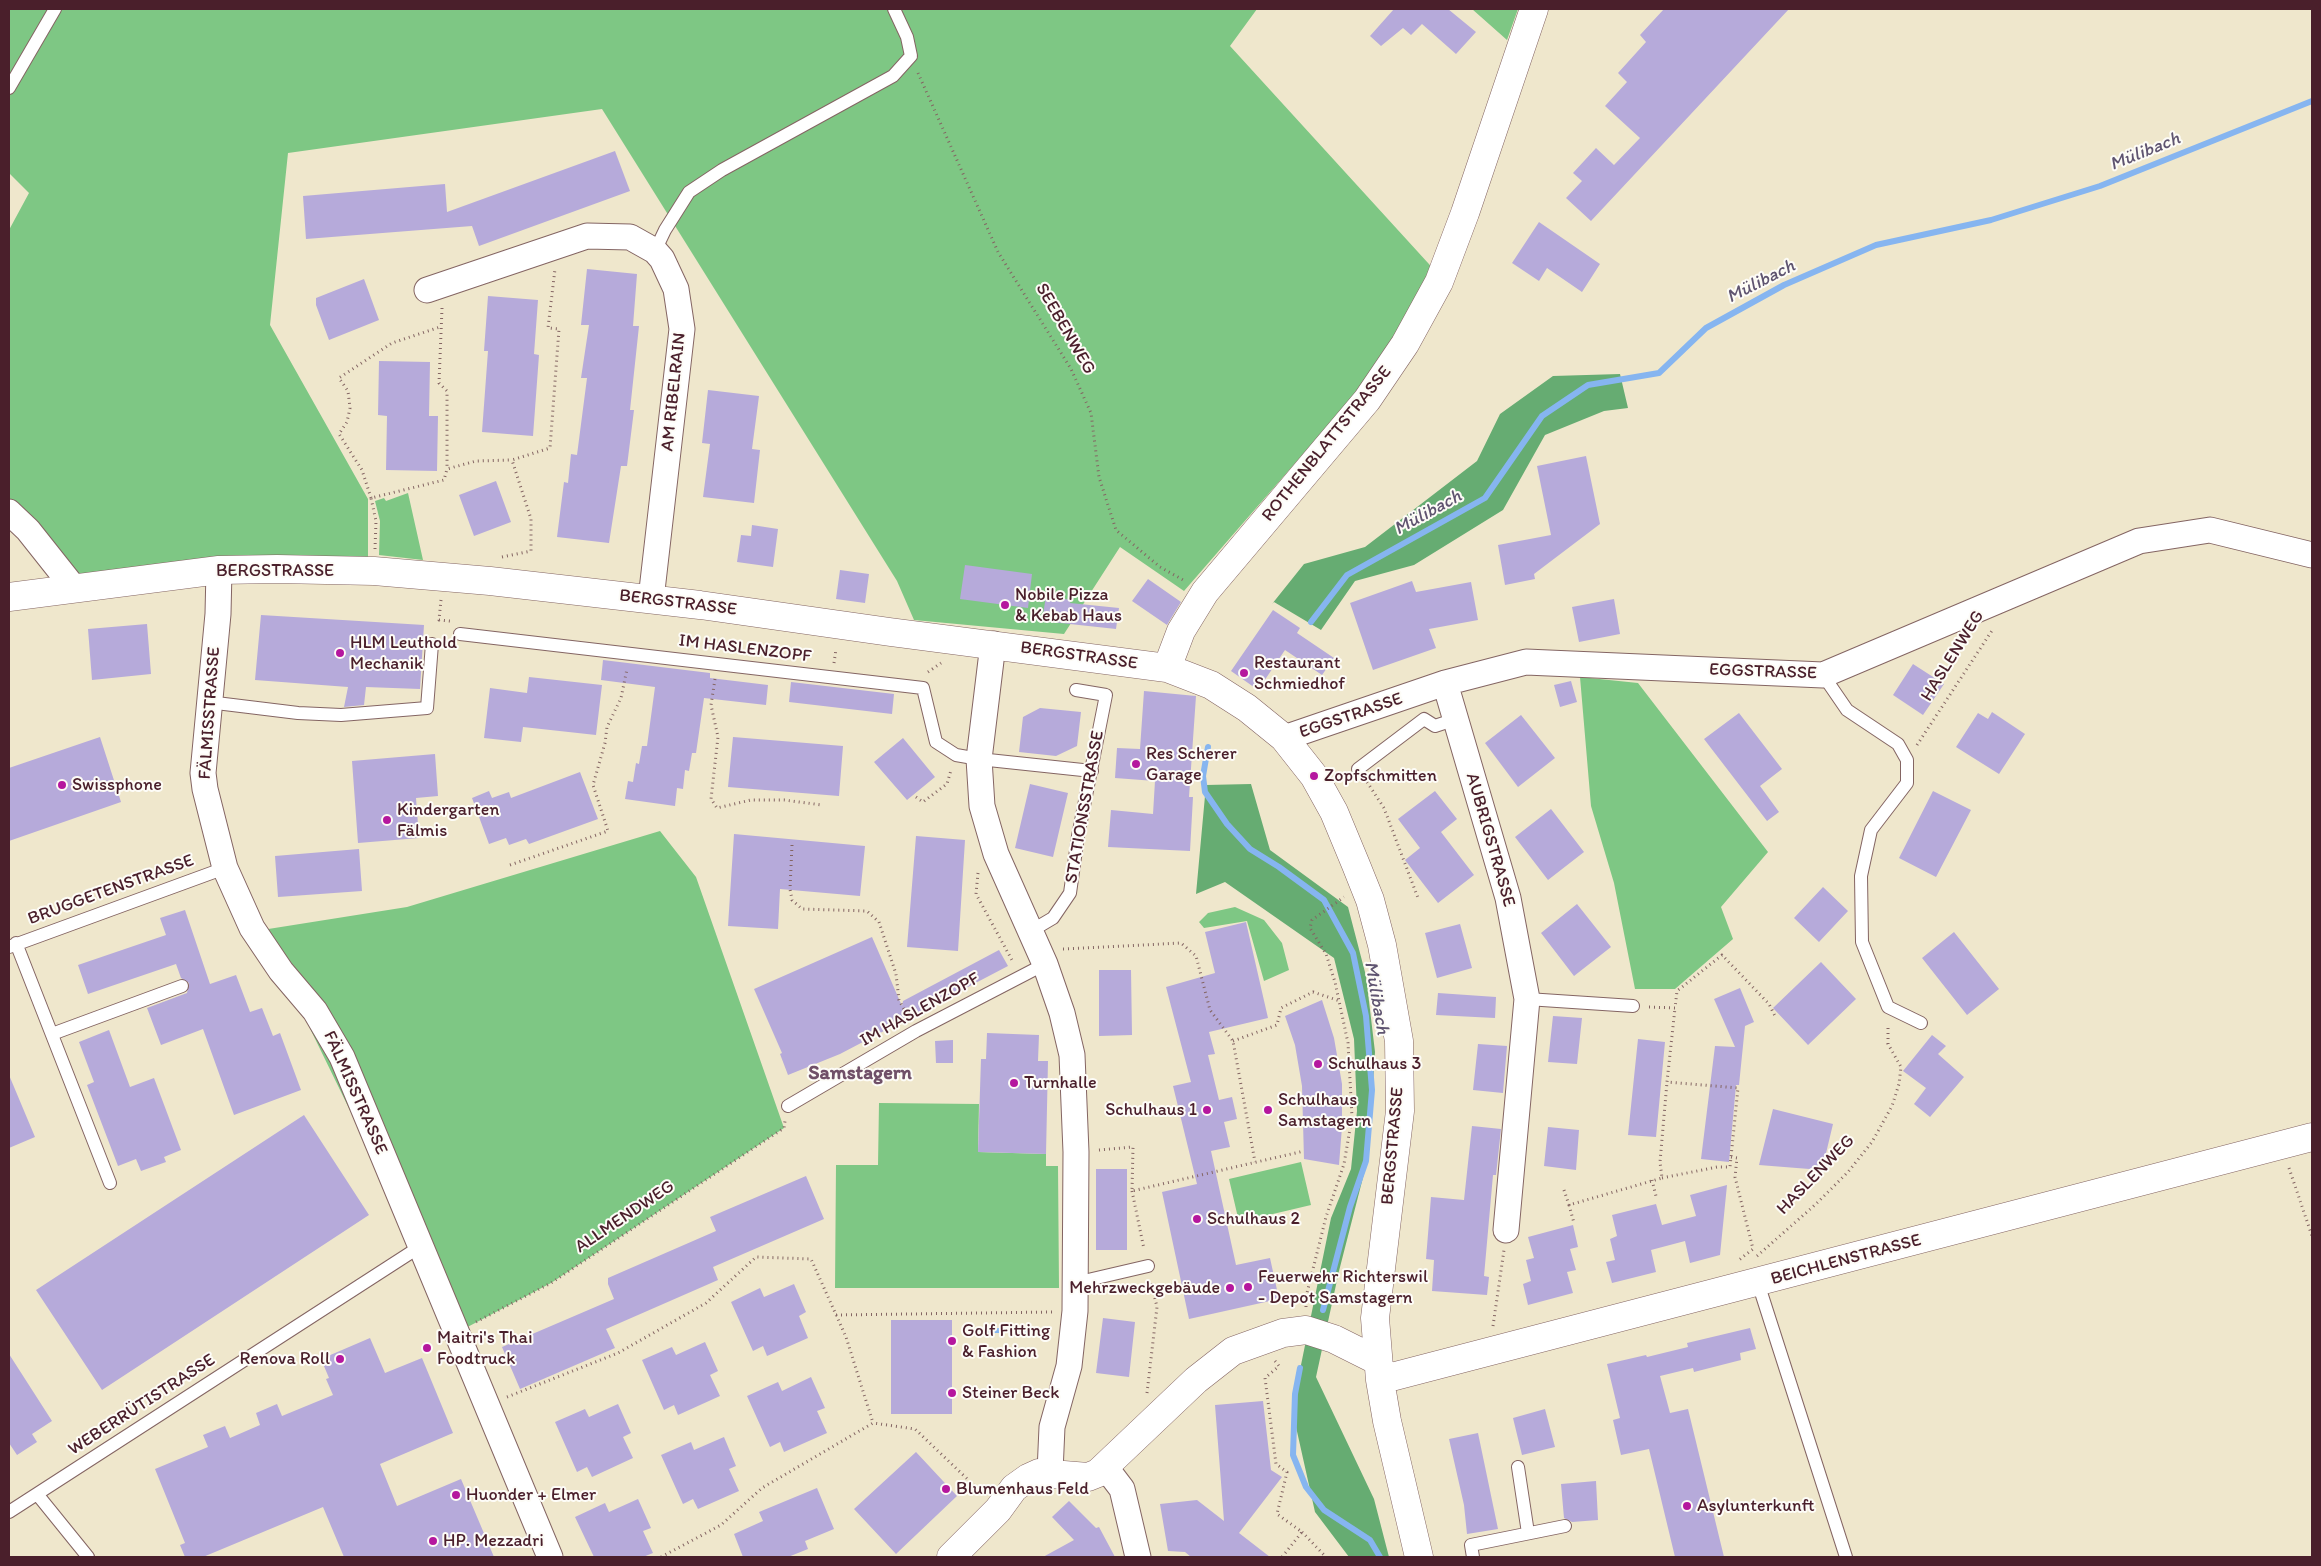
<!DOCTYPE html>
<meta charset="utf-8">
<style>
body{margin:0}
#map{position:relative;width:2321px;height:1566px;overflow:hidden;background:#efe7cc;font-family:Itim,sans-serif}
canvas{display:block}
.frame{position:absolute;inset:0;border:10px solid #4a1f2b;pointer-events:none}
</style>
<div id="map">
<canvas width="2321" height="1566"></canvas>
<div class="frame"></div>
</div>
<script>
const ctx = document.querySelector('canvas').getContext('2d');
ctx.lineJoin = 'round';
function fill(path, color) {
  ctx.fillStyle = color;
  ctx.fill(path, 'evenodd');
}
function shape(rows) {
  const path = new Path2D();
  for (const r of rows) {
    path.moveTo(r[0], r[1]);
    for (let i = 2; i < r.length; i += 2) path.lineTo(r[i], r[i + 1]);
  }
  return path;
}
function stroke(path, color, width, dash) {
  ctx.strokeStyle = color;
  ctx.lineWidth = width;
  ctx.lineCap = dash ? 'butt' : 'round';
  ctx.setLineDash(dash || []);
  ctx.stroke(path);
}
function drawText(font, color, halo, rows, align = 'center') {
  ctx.font = font + ' Itim,sans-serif';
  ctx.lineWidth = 4;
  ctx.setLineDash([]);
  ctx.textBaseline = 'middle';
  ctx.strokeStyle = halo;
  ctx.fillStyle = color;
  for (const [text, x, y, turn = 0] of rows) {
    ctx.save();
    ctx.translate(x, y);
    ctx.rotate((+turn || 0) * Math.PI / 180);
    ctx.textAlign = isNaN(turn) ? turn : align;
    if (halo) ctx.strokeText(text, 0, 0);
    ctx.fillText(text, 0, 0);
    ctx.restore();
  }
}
const green = shape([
 [9,9,1257,9,1230,46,1449,286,1184,591,1120,547,1064,634,914,620,897,581,602,109,288,153,270,325,368,499,368,563,79,575,9,501,9,230,29,193,9,173],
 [1472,9,1518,9,1507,40],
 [408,493,423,560,379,555,380,521,375,501,384,498,386,501],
 [1580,677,1638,683,1768,852,1721,907,1733,939,1675,989,1635,989,1614,883,1591,806],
 [660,831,696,877,784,1128,551,1283,458,1332,262,930,407,907],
 [1235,907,1264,920,1282,943,1289,970,1264,981,1247,921,1204,928,1199,922,1208,913],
 [879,1103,979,1104,978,1152,1046,1154,1046,1166,1058,1166,1059,1288,835,1288,836,1165,878,1165],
 [1301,1162,1311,1205,1239,1222,1229,1179]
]);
const forest = shape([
 [1620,374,1628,408,1604,411,1545,435,1503,510,1414,565,1355,581,1321,630,1274,602,1272,604,1304,564,1365,547,1477,461,1500,414,1553,376],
 [1251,784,1270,850,1348,907,1366,976,1375,1052,1368,1158,1339,1271,1316,1377,1374,1499,1389,1557,1349,1557,1315,1512,1292,1409,1331,1218,1351,1169,1357,1111,1354,1039,1334,958,1225,882,1196,894,1206,785]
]);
const water = shape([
 [987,1328,1037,1328,1036,1333,987,1333]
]);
const stream = shape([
 [1311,622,1347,575,1485,498,1542,416,1588,385,1659,373,1706,328,1784,285,1876,245,1991,220,2100,186,2312,101],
 [1208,747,1203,776,1205,792,1227,824,1250,849,1279,867,1324,900,1353,953,1366,1016,1372,1090,1366,1161,1350,1207,1323,1310],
 [1300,1368,1295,1394,1293,1455,1306,1487,1324,1510,1370,1540,1380,1557]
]);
const building = shape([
 [1394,9,1448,9,1476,32,1456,54,1422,24,1411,35,1403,28,1381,46,1370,36],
 [1664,9,1789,9,1591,221,1566,198,1582,181,1573,173,1596,148,1614,165,1640,138,1605,106,1627,82,1618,73,1646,42,1640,35],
 [615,151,630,191,479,246,472,226,306,239,303,196,445,184,447,212],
 [1539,222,1600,264,1582,292,1547,268,1539,281,1512,263],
 [587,269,637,274,633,326,639,326,630,410,634,410,627,466,621,466,609,543,557,537,564,482,568,483,571,454,577,455,587,378,581,378,589,325,581,325],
 [364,279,379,320,329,340,316,305,316,298],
 [488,296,538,300,534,354,539,355,533,436,482,432,488,351,484,351],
 [379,361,430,362,429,416,438,416,437,471,386,470,387,416,378,415],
 [708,390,759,396,752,449,760,450,754,503,703,497,710,444,702,443],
 [1586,456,1600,524,1534,574,1535,579,1505,585,1498,545,1551,535,1537,466],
 [496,481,511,522,474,536,459,495],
 [752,525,778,529,773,567,737,562,741,535,751,536],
 [965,565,1032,574,1028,608,960,599],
 [840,570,869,574,865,603,836,599],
 [1148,579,1181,602,1167,625,1132,601],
 [1412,581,1416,592,1471,582,1478,620,1429,629,1436,648,1373,670,1350,603],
 [1046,596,1071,600,1070,603,1119,608,1116,629,1042,621],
 [1614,599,1620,634,1579,642,1572,607],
 [1273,610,1300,628,1297,633,1334,658,1322,675,1285,650,1258,690,1231,671],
 [261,615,424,625,420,689,366,687,364,705,344,707,348,687,255,680],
 [147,624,151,674,92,680,88,629],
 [603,660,710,673,710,678,768,685,766,705,704,698,696,753,692,753,689,771,685,770,683,789,677,788,675,806,625,799,628,781,633,782,636,763,639,764,642,746,647,746,655,687,601,680],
 [1913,664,1944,684,1923,715,1893,695],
 [529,677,602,685,596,735,523,727,521,742,484,738,490,688,527,693],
 [1571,681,1577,702,1560,707,1554,685],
 [791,682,894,694,892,714,789,702],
 [1144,691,1196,696,1189,797,1193,797,1190,851,1108,847,1111,810,1153,814,1155,781,1115,778,1117,748,1140,749],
 [1040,708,1081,712,1077,746,1056,756,1019,752,1023,717],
 [1992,712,2025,734,1999,774,1956,747,1978,713,1988,719],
 [1739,713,1782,769,1760,786,1779,812,1767,821,1704,739],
 [1521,715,1555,758,1518,787,1485,743],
 [100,737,121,802,9,841,9,768],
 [733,737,843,746,839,796,728,787],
 [903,738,935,777,907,800,874,762],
 [435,754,438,796,416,798,419,838,358,843,352,761],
 [580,772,598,819,529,844,526,839,509,845,506,838,489,844,472,798,489,791,492,798,509,792,511,798],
 [1030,784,1068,793,1053,857,1015,848],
 [1435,791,1457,819,1441,832,1474,875,1438,903,1405,860,1420,848,1398,819],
 [1933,791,1971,810,1936,877,1899,858],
 [1551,809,1584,852,1548,880,1515,837],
 [734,834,865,846,860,896,780,889,778,929,728,926],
 [916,836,965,840,958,951,907,947],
 [359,849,362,891,278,897,275,856],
 [1823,887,1848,911,1819,942,1794,918],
 [1577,904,1611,947,1574,976,1541,933],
 [185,910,210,984,236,975,250,1012,262,1008,273,1036,280,1033,301,1090,234,1115,203,1029,161,1045,147,1008,187,993,189,983,181,978,176,964,88,994,78,965,166,935,160,918],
 [1246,922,1268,1018,1209,1032,1215,1054,1208,1055,1219,1100,1232,1097,1237,1119,1224,1122,1230,1147,1211,1151,1236,1265,1270,1258,1279,1299,1189,1319,1162,1192,1197,1184,1173,1086,1191,1082,1166,987,1215,973,1205,932],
 [1460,924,1472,968,1437,978,1425,933],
 [1954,932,1999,989,1967,1015,1922,958],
 [872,937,902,1006,903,1001,999,950,1008,966,840,1054,788,1075,780,1054,782,1053,754,989],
 [1821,962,1856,999,1808,1045,1773,1008],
 [1099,970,1131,970,1132,1035,1099,1036],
 [1740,988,1754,1022,1745,1026,1739,1085,1736,1085,1729,1162,1701,1159,1715,1046,1735,1047,1714,999],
 [1438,993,1496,997,1495,1018,1436,1015],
 [1322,1000,1334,1038,1342,1084,1342,1127,1339,1165,1304,1159,1302,1086,1295,1045,1285,1016],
 [1553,1016,1582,1018,1577,1064,1548,1062],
 [109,1030,130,1087,154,1078,181,1150,164,1157,166,1162,141,1171,136,1159,118,1166,87,1085,94,1082,79,1042],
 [987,1033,1039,1035,1038,1061,1048,1061,1046,1154,978,1152,981,1059,986,1059],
 [1932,1035,1946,1046,1938,1054,1964,1077,1930,1117,1914,1104,1926,1088,1903,1071],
 [1638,1039,1665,1042,1656,1137,1628,1135],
 [953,1040,953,1063,936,1063,935,1041],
 [1478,1044,1507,1046,1503,1093,1473,1090],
 [9,1075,35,1137,9,1148],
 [1773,1109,1833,1124,1822,1170,1759,1165],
 [304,1115,369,1215,102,1390,36,1290],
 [1472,1126,1501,1129,1496,1175,1493,1175,1484,1276,1489,1277,1487,1295,1432,1291,1434,1260,1426,1259,1431,1197,1464,1200],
 [1548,1127,1579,1130,1576,1170,1544,1166],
 [1096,1169,1127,1169,1127,1250,1096,1250],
 [806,1176,824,1219,713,1267,718,1280,606,1329,615,1348,520,1389,502,1347,614,1299,608,1284,608,1278,716,1231,710,1217],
 [1727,1185,1720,1255,1690,1263,1685,1241,1651,1250,1656,1272,1612,1283,1606,1262,1615,1260,1610,1239,1617,1236,1612,1215,1656,1204,1662,1225,1696,1216,1690,1195],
 [1573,1225,1578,1247,1570,1249,1576,1270,1567,1272,1573,1293,1528,1305,1523,1284,1531,1281,1526,1260,1534,1258,1528,1237],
 [794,1284,806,1312,799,1316,808,1338,767,1356,763,1346,753,1351,731,1302,760,1288,764,1297],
 [1103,1318,1135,1322,1129,1377,1096,1373],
 [891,1320,952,1320,952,1414,891,1414],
 [1750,1328,1756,1349,1740,1353,1741,1360,1694,1372,1693,1368,1660,1376,1670,1413,1688,1409,1724,1557,1675,1557,1649,1449,1621,1455,1613,1420,1620,1418,1607,1364,1646,1355,1647,1357,1688,1347,1687,1343],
 [370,1338,385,1373,422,1358,453,1433,380,1464,397,1506,461,1479,494,1557,344,1557,323,1507,203,1557,185,1557,180,1545,185,1543,155,1469,208,1447,203,1435,225,1426,230,1438,260,1425,256,1413,277,1404,282,1416,333,1395,326,1379,329,1378,321,1359],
 [705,1342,718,1371,710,1375,720,1396,678,1415,674,1405,664,1410,642,1360,672,1347,676,1355],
 [9,1354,52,1421,32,1434,37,1442,17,1455,9,1443],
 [811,1377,825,1408,817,1411,827,1433,784,1452,780,1442,770,1447,747,1396,778,1382,782,1391],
 [1263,1401,1271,1470,1282,1477,1239,1533,1270,1557,1191,1557,1185,1552,1168,1551,1160,1504,1197,1500,1224,1521,1215,1405],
 [618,1404,631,1433,623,1437,633,1458,592,1477,587,1467,577,1472,555,1422,585,1409,589,1417],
 [1545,1409,1555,1447,1522,1455,1513,1418],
 [1478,1433,1498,1529,1467,1534,1464,1505,1449,1439],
 [724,1437,736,1466,729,1469,739,1491,698,1509,693,1499,683,1504,661,1455,691,1442,694,1450],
 [916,1452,957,1496,896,1554,854,1509],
 [1596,1481,1598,1520,1572,1522,1564,1518,1561,1484],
 [817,1488,834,1529,805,1541,808,1549,788,1557,743,1557,734,1534,763,1521,759,1512],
 [638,1499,651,1528,643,1531,653,1553,643,1557,594,1557,575,1517,605,1503,609,1512],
 [1069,1501,1096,1528,1099,1527,1115,1557,1043,1557,1074,1540,1052,1517]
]);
const path = shape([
 [918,73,998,252,1071,369,1091,413,1099,477,1116,530,1160,567,1185,581],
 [442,308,439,383,447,391,447,469],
 [371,498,362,470,339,434,347,422,350,408,348,391,339,378,392,343,440,327],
 [375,549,376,521,371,498,444,480,447,469,476,461,512,460],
 [502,557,531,551,531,519,512,460,550,448,559,329,548,328,555,269],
 [441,600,439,620,450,621],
 [834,663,836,649],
 [928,672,941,663],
 [715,679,711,705,718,737,711,799,717,808,751,800,784,800,822,805],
 [1917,745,1993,629],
 [1367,782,1384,808,1418,898],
 [916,797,923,802,947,784,951,770],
 [792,845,790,889,792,900,802,909,867,911,879,922,896,974,899,1000,908,1017],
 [510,865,608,831,593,785,605,743,607,727,621,698,627,669],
 [978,873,976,894,1013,962],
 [1063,949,1181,943,1196,956,1210,1010,1233,1041,1255,1162],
 [1649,1007,1675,1008,1677,991,1722,955,1769,1004,1775,1016],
 [1233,1041,1277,1025,1281,1008,1313,992,1340,1001],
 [1099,1150,1133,1147,1132,1191,1304,1151],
 [1731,1157,1737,1158,1735,1177,1753,1249,1739,1260],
 [2289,1168,2312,1236],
 [1662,1178,1717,1167,1730,1167,1738,1088,1667,1082,1675,1008],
 [1652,1180,1656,1196],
 [1564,1190,1569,1205,1662,1178,1660,1162,1667,1082],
 [1132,1191,1144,1249],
 [1569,1205,1574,1223],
 [1757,1256,1816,1204,1848,1172,1872,1142,1892,1106,1899,1084,1901,1067,1888,1044,1888,1025],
 [1306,1307,1306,1297,1326,1217,1344,1164,1352,1117,1348,1043,1335,982,1326,954,1310,928,1312,920,1344,897],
 [836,1315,1052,1312],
 [476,1322,551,1283,784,1128,785,1121],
 [1493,1326,1504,1250],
 [1275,1361,1279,1366,1265,1378,1276,1464,1287,1472,1277,1514,1302,1532,1282,1557],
 [1147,1393,1157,1307,1151,1282],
 [507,1397,618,1353,706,1303,756,1257,811,1259,846,1337,873,1423],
 [1302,1532,1326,1557],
 [661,1557,721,1525,762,1488,873,1423,915,1429,982,1493]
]);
const lane = shape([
 [9,88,55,9],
 [655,251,665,230,689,192,722,170,893,76,911,56,907,37,894,9],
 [460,634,923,688,936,742,956,755,979,759,1092,771],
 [1823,675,1847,710,1898,744,1907,760,1907,783,1871,830,1861,876,1862,942,1888,1007,1921,1023],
 [208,702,298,713,341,715,427,708,432,644],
 [1358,769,1424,719,1435,726,1456,719],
 [1031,931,1053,918,1070,893,1078,836,1106,695,1076,690],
 [16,943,110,1183],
 [9,947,225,868],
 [1527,999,1633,1006],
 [52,1034,182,986],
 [788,1106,916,1031,1045,964],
 [1075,1283,1148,1266],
 [1758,1283,1846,1557],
 [1518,1467,1528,1533],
 [37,1494,88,1557],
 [9,1512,421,1246],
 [1473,1557,1471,1545,1565,1526]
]);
const street = shape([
 [427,290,587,236,630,237,655,251,662,259,676,289,682,329,651,599],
 [9,512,28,530,74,588],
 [219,570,218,614,203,773,205,789,225,868,252,928,281,971,315,1011,342,1057,550,1557],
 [993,644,979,759,982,806,996,854,1045,964,1062,1013,1072,1055,1076,1152,1075,1311,1069,1366,1052,1427,1050,1472],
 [1445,683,1508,898,1527,999,1506,1230],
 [1284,738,1445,683,1526,662,1823,675,2139,541,2210,530,2312,555],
 [1106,1468,1122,1489,1138,1557]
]);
const secondary = shape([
 [9,597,219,570,277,569,374,571,490,581,700,605,890,632,1167,668,1211,685,1247,708,1284,738,1314,776,1334,812,1356,865,1370,900,1382,945,1399,1041,1400,1111,1375,1318,1380,1380,1387,1421,1419,1557],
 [1167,668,1181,631,1205,592,1367,400,1405,344,1439,282,1465,213,1534,9],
 [1380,1380,2312,1137],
 [951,1557,998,1510,1014,1488,1028,1478,1039,1473,1088,1477,1098,1473,1196,1380,1233,1351,1283,1333,1306,1330,1334,1339,1378,1361]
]);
const markers = [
 [1005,605,5,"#b5179e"],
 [340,653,5,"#b5179e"],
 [1244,673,5,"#b5179e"],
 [1136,764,5,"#b5179e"],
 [1314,776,5,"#b5179e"],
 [62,785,5,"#b5179e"],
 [387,820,5,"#b5179e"],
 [1318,1064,5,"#b5179e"],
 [1014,1083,5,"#b5179e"],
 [1207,1110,5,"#b5179e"],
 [1268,1110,5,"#b5179e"],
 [1197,1219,5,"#b5179e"],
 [1248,1287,5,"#b5179e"],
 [1230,1288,5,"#b5179e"],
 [952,1341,5,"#b5179e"],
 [427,1348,5,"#b5179e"],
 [340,1359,5,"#b5179e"],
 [952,1393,5,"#b5179e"],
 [946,1489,5,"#b5179e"],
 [456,1495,5,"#b5179e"],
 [1687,1506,5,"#b5179e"],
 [433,1541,5,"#b5179e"]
];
const streetNames = [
 ["SEEBENWEG",1065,329,60],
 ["AM RIBELRAIN",674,392,-84],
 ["ROTHENBLATTSTRASSE",1327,444,-51],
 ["BERGSTRASSE",275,571],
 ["BERGSTRASSE",678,603,7],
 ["IM HASLENZOPF",745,649,7],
 ["BERGSTRASSE",1079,656,8],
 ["HASLENWEG",1953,656,-58],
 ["EGGSTRASSE",1763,672,2],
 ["FÄLMISSTRASSE",210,713,-86],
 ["EGGSTRASSE",1351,716,-19],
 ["STATIONSSTRASSE",1085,807,-80],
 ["AUBRIGSTRASSE",1490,840,74],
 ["BRUGGETENSTRASSE",111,890,-20],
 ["IM HASLENZOPF",920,1010,-29],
 ["FÄLMISSTRASSE",355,1093,66],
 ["BERGSTRASSE",1393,1146,-85],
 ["HASLENWEG",1816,1175,-46],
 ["ALLMENDWEG",625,1217,-34],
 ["BEICHLENSTRASSE",1846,1260,-15],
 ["WEBERRÜTISTRASSE",142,1405,-33]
];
const poiNames = [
 ["Nobile Pizza",1015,595],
 ["& Kebab Haus",1015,616],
 ["HLM Leuthold",350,643],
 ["Mechanik",350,664],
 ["Restaurant",1254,663],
 ["Schmiedhof",1254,684],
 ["Res Scherer",1146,754],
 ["Garage",1146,775],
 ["Zopfschmitten",1324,776],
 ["Swissphone",72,785],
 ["Kindergarten",397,810],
 ["Fälmis",397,831],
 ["Schulhaus 3",1328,1064],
 ["Turnhalle",1024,1083],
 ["Schulhaus",1278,1100],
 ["Samstagern",1278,1121],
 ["Schulhaus 1",1197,1110,"right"],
 ["Schulhaus 2",1207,1219],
 ["Feuerwehr Richterswil",1258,1277],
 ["- Depot Samstagern",1258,1298],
 ["Mehrzweckgebäude",1220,1288,"right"],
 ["Golf Fitting",962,1331],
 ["& Fashion",962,1352],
 ["Maitri's Thai",437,1338],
 ["Foodtruck",437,1359],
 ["Renova Roll",330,1359,"right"],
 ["Steiner Beck",962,1393],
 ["Blumenhaus Feld",956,1489],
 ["Huonder + Elmer",466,1495],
 ["Asylunterkunft",1697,1506],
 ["HP. Mezzadri",443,1541]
];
const waterNames = [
 ["Mülibach",2145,152,-22],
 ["Mülibach",1761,282,-27],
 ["Mülibach",1428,513,-29],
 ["Mülibach",1376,998,80]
];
const quarterNames = [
 ["Samstagern",860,1074]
];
fill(green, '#7ec784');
fill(forest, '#66ac72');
fill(water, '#86b5f0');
stroke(stream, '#86b5f0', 6);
fill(building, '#b6aada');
stroke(lane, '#846563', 14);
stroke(street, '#846563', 27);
stroke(secondary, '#846563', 29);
stroke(path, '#846563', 3, [1, 4]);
stroke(lane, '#fff', 12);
stroke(street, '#fff', 25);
stroke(secondary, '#fff', 28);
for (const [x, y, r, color] of markers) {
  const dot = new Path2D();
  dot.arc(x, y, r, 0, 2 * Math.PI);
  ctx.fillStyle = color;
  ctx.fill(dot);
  stroke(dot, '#fdfcf7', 2);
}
drawText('18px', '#4a1f2b', '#fdfcf7', streetNames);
drawText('18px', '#4a1f2b', '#fdfcf7', poiNames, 'left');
drawText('italic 19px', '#5f5470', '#fdfcf7', waterNames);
drawText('bold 20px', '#705068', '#fdfcf7', quarterNames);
</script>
